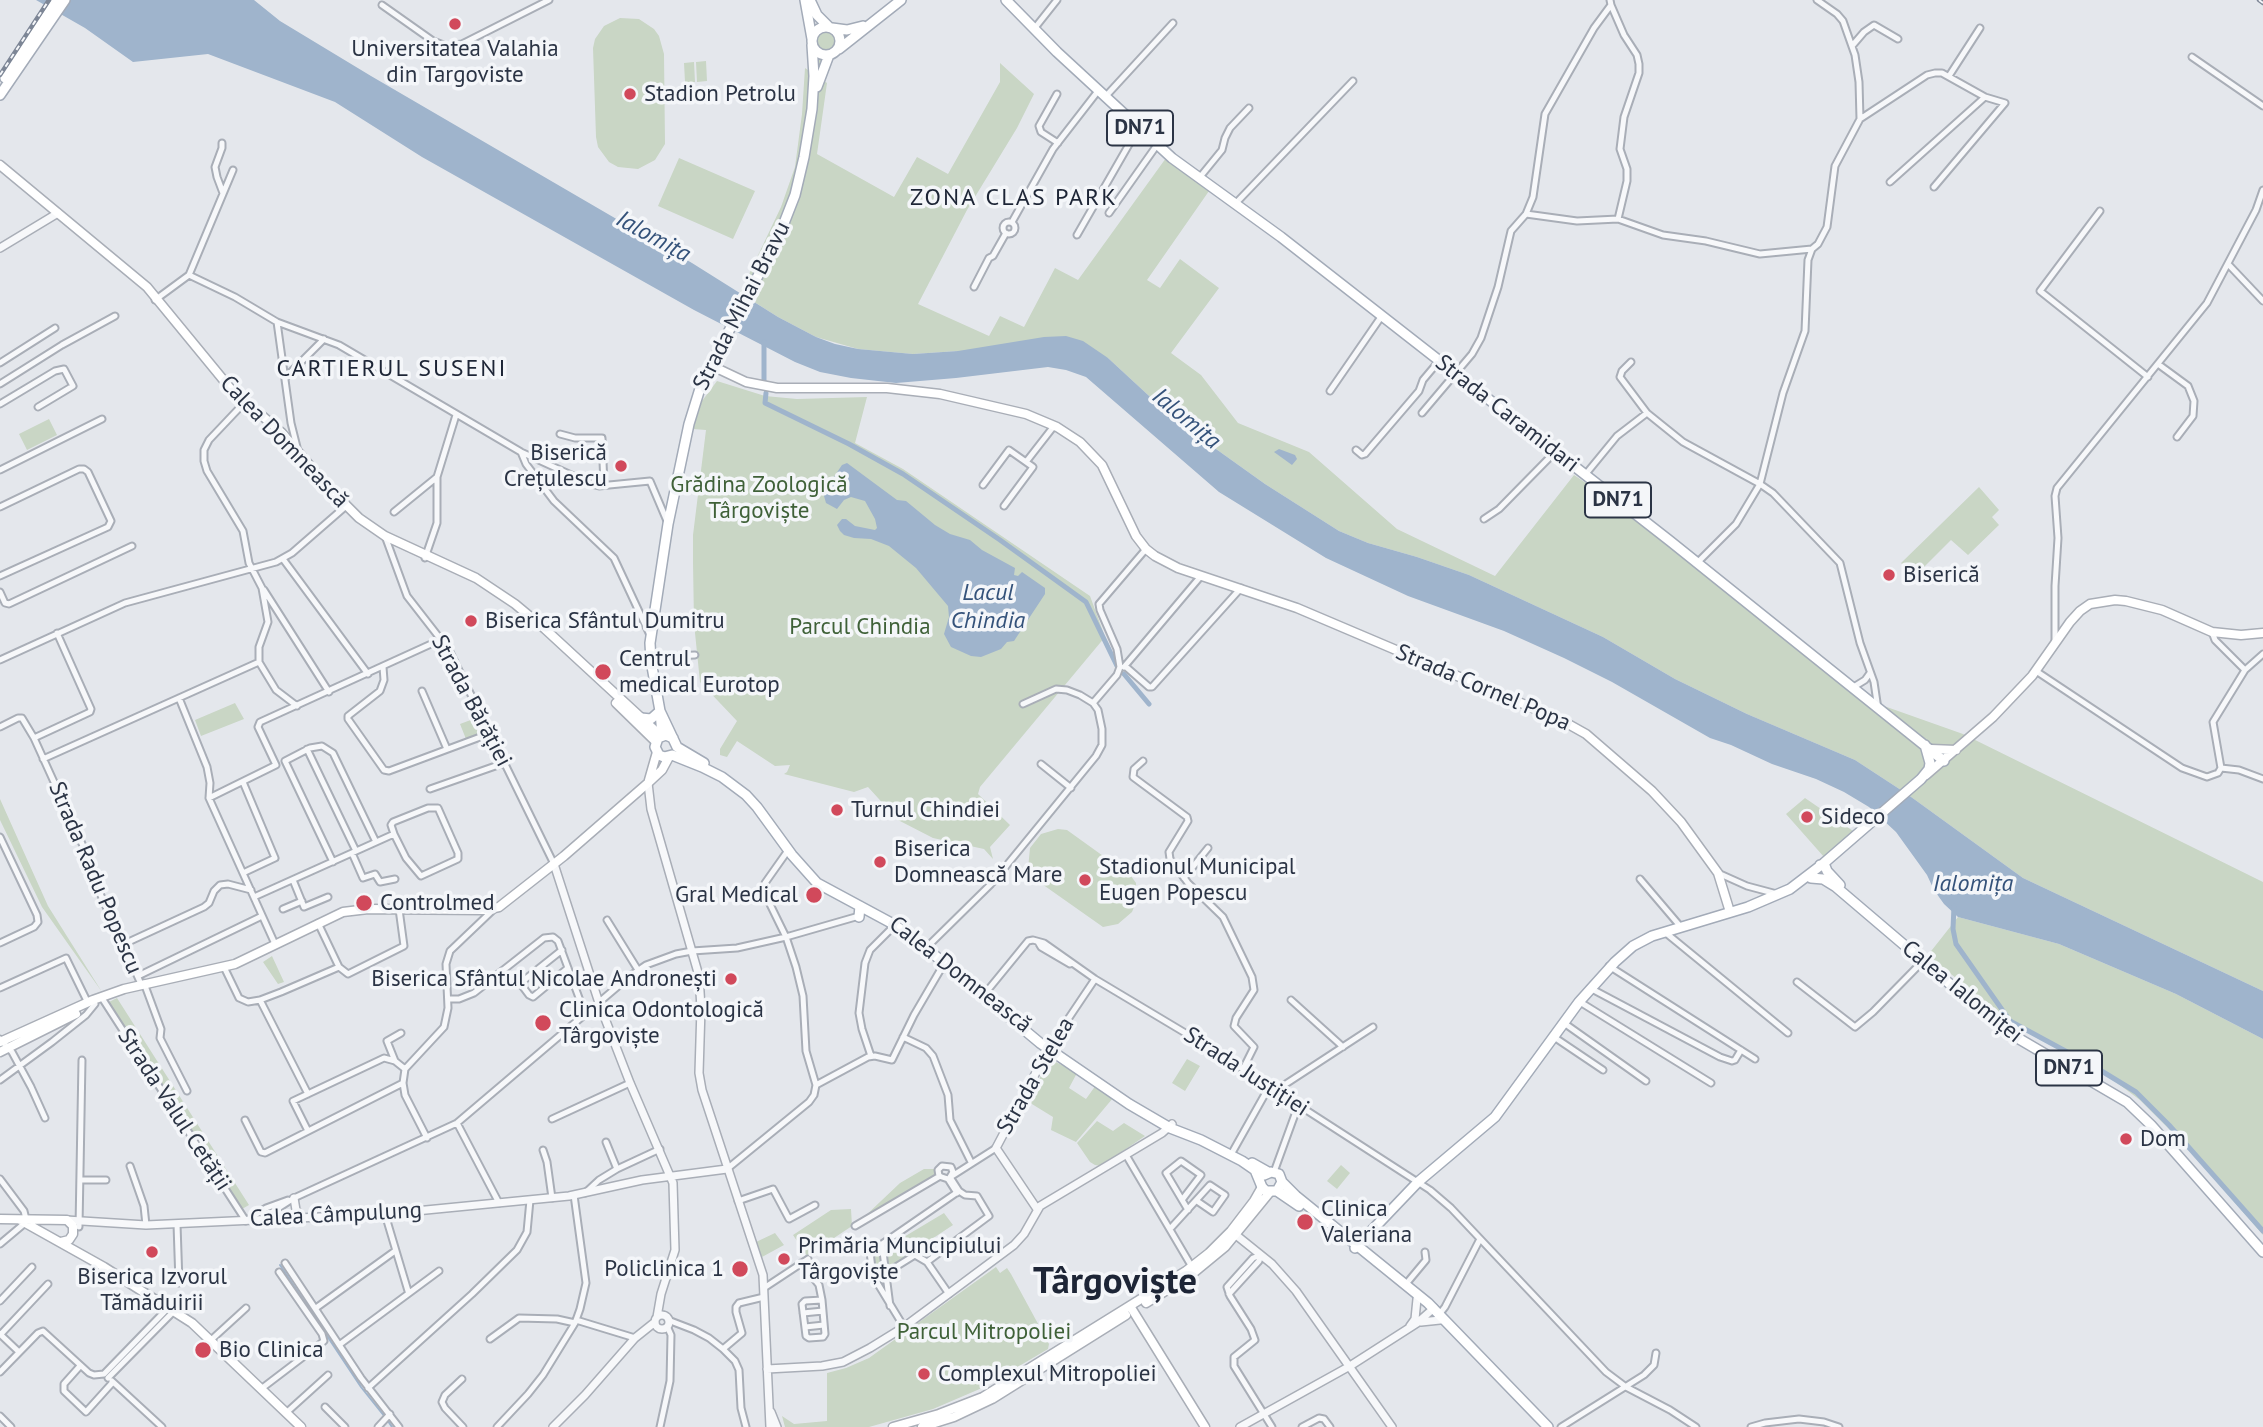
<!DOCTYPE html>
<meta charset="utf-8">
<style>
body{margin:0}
canvas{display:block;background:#e4e7ec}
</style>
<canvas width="2263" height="1427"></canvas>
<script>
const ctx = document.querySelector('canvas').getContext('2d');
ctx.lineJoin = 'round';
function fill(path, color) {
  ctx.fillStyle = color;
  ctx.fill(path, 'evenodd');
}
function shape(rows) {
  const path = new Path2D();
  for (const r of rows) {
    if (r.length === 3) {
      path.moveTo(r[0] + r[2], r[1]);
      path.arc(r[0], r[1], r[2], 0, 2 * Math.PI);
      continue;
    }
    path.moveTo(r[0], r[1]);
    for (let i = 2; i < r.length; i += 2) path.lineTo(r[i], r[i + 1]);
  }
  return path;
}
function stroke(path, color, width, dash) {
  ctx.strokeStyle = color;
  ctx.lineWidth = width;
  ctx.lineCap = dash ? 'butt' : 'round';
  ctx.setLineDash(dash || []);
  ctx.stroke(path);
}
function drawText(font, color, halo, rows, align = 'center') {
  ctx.font = font + ' "PT Sans",sans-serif';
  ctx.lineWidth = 7;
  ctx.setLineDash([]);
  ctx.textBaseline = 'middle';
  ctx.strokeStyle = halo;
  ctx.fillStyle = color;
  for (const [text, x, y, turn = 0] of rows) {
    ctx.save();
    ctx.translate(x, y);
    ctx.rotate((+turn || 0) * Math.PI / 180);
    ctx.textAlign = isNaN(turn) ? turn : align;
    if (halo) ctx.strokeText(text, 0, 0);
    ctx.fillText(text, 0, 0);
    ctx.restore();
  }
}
const green = shape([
 [620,18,639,19,654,29,659,36,664,54,665,144,655,160,638,169,618,167,609,162,598,147,596,137,593,48,595,39,604,26],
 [826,41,11],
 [816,57,823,60,819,77,827,83,817,154,894,197,917,157,948,174,1000,82,1000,63,1034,94,1017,128,967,210,918,304,989,336,1000,316,1024,327,1055,268,1078,280,1166,158,1209,191,1147,280,1160,288,1180,259,1219,288,1171,353,1201,375,1238,423,1309,452,1397,529,1495,576,1574,475,1694,556,1867,700,1963,734,2263,882,2263,991,2023,878,1907,794,1855,760,1747,714,1675,679,1603,637,1469,575,1417,557,1368,543,1339,531,1265,484,1174,419,1108,358,958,351,913,354,858,349,816,337,778,317,740,293,781,207,795,167,802,114,805,68,814,74],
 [706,61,707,81,697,82,696,62],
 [694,62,695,82,685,82,684,63],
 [679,158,755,191,733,239,658,206],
 [717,381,765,396,797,399,867,397,855,443,903,469,1090,596,1105,637,980,787,978,794,1010,825,990,847,993,859,984,849,933,838,898,820,868,787,854,792,784,774,787,772,790,765,775,766,737,741,727,757,720,755,720,749,737,721,700,682,694,623,693,562,693,535,706,430,693,429,702,401],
 [49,419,57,435,27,450,19,434],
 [1979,487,1999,510,1992,517,1999,525,1968,555,1951,540,1915,576,1901,563],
 [235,703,244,719,201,736,195,720],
 [476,718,483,734,466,739,460,724],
 [1805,798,1853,831,1824,857,1786,814],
 [0,799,48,906,102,992,42,907,0,820],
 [1058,829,1067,830,1131,876,1136,883,1136,902,1132,912,1118,924,1103,927,1032,877,1028,869,1030,848,1041,834],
 [1958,917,2059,944,2176,994,2263,1039,2263,1235,2181,1141,2140,1100,2105,1074,2009,1022,1928,955],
 [272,956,284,982,278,984,263,962],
 [117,998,249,1205,242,1209,109,1002],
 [1050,1059,1077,1073,1069,1088,1086,1099,1096,1085,1113,1098,1076,1142,1051,1130,1053,1117,1027,1101],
 [1187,1059,1200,1066,1185,1091,1172,1083],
 [1097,1121,1113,1131,1124,1123,1145,1136,1101,1166,1095,1165,1090,1162,1077,1143],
 [1341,1165,1350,1173,1337,1189,1327,1181],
 [924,1169,936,1169,934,1175,862,1219,900,1183],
 [851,1209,852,1226,807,1256,793,1235,831,1210],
 [944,1213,953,1225,882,1272,882,1280,878,1282,875,1276,872,1256],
 [775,1233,784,1245,762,1257,756,1242],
 [996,1267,1000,1273,1007,1268,1011,1274,1049,1344,1048,1349,982,1388,933,1409,869,1427,785,1427,782,1416,794,1424,827,1421,827,1373,846,1368,869,1358]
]);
const water = shape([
 [36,0,254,0,280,21,371,76,692,263,778,317,816,337,835,344,858,349,913,354,958,351,1044,337,1066,336,1083,341,1108,358,1174,419,1265,484,1339,531,1368,543,1417,557,1469,575,1603,637,1675,679,1747,714,1855,760,1907,794,2023,878,2263,991,2263,1039,2176,994,2059,944,1958,917,1944,904,1934,890,1927,875,1896,832,1869,807,1844,792,1816,779,1772,764,1731,745,1710,738,1612,682,1564,658,1504,631,1408,596,1326,558,1219,492,1086,377,1066,370,1048,367,956,378,896,383,851,378,820,372,795,362,694,310,422,157,335,102,208,54,133,62,85,28],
 [1279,449,1295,455,1297,459,1292,465,1274,452],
 [847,463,897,500,906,501,935,525,950,534,970,540,982,550,1015,568,1014,575,1018,576,1022,572,1045,588,1045,594,1014,641,1007,642,1001,649,981,657,971,656,951,647,944,634,949,617,948,606,916,568,889,546,871,539,854,538,844,535,840,531,837,525,842,519,846,519,855,526,875,530,877,528,875,519,865,501,851,497,844,500,837,509,826,503,824,496,825,490,842,465]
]);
const stream = shape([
 [280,1265,361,1387,385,1417],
 [388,1421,392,1427]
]);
const canal = shape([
 [764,342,764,384],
 [766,393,765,403,849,444,903,474,1000,540,1086,602,1118,668],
 [1124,674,1149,704],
 [1954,906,1953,929,1956,944,2010,1021,2095,1067,2136,1092,2169,1125,2263,1231]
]);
const minor = shape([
 [1610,0,1611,5,1624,35,1637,55,1639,64,1639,73,1624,117,1620,149,1627,169,1627,181,1618,219],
 [382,5,433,41,446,46,462,44,549,0],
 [1034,29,1057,0],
 [1852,46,1864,32,1874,25,1898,39],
 [2192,57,2263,106],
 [1949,76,1980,28],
 [1057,94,1039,126,1041,132,1058,143],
 [1106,96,1173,23],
 [1860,119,1927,75,1935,73,1942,73,1985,97,2005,103,1934,187],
 [222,143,222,148,215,167,217,177,223,193],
 [1200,177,1222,150,1225,138,1230,128,1249,108],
 [1890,182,1985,97],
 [1236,203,1353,81],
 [2100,211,2040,291,2148,377],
 [1109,213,1157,145],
 [1526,214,1577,221,1618,219,1663,235,1706,241,1760,254,1812,249],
 [1009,228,6],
 [1012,222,1053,149,1098,91],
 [1077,235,1139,127],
 [2228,264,2263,301],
 [189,275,235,297,277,322,339,345,521,452,591,484,599,486,650,481,667,521],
 [189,275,233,170],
 [974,287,989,258,993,256,1006,233],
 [155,300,189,275],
 [277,322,291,423,297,447],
 [1631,362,1622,371,1620,377,1647,413,1683,442,1760,484,1773,493,1840,563,1860,643,1874,682,1878,709],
 [0,363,55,328],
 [2158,364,2188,386,2194,401,2193,416,2177,437],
 [285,378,324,339],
 [0,384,62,345,115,316],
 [1330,391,1381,317],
 [245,402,209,440,204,450,204,461,207,471,243,531,249,563,262,588,268,622,259,647,259,662,276,690,297,706],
 [0,404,55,371,64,369,73,386,38,407],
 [1422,413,1472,354,1481,338,1498,287,1511,231,1526,214,1533,197,1545,114,1594,28,1611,5],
 [560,434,575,438,602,438,604,485],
 [1356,450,1362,455,1365,454,1419,391,1423,380,1439,361],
 [521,452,526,464,554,501,614,558,650,635],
 [0,470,102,419],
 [1585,475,1617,436,1647,413],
 [983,485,1009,450,1026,462,1054,426],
 [1004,506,1033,467,1026,462],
 [0,507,79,469,84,469,88,472,111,521,108,527,0,576],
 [394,512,437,477],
 [1484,519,1499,509,1555,452],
 [385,536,407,596,449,650,554,864],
 [425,558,437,523,437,477,456,415],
 [283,559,368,674],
 [1697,563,1736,524,1760,484,1783,393,1805,331,1808,260,1812,249,1818,244,1827,227,1835,166,1860,119,1859,82,1855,55,1843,21,1837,14,1817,0],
 [264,590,329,692],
 [0,592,5,603,9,604,132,546],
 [2212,632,2215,640,2245,670],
 [57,633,91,709,90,712,34,738,93,868,98,889,141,984],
 [2055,642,2055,586,2058,538,2055,496,2057,488,2207,303,2256,210,2263,190],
 [650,657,695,655],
 [0,660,125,603,276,562,292,553,346,506],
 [1125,666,1149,687,1152,687,1241,588],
 [383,667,384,680,380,691,348,716,348,719,384,770,389,771,491,733],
 [1124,667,1201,576],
 [2036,671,2182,768,2207,777,2218,773,2221,768,2213,722,2245,670,2263,654],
 [1852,688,1865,680,1870,673],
 [422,691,447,749],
 [179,698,207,767,210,783,209,798,275,944],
 [1093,703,1117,675,1120,667,1117,649,1100,610,1099,604,1146,549],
 [0,727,18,718,22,718,34,738],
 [307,749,356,851],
 [43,759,259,662],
 [285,761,310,748,322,746,333,753,376,842],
 [285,761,333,862],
 [1143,761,1134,769,1133,777,1187,817,1188,821,1169,852,1170,859,1188,883,1223,917,1252,977,1254,990,1236,1018,1234,1026,1254,1047,1243,1069],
 [1041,764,1071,788],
 [2221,768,2239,770,2263,779],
 [430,789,504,763],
 [209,798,276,765,258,727,260,722,442,639],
 [0,837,37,915,38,922,34,927,0,943],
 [789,849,765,883,764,892,786,937,796,967,803,996,806,1051,816,1085],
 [352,853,363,878,375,874,380,882,395,879],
 [243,873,275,858,243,782],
 [1718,873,1747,886,1777,894],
 [1184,878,1208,848],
 [1640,879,1680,926],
 [293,880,304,907,328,897],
 [993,882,1096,756,1102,745,1102,729,1098,710,1093,703,1080,695,1067,690,1056,689,1023,704],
 [254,897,394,834,406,858,421,876,458,859,458,853,438,808,428,808,393,822,391,825,394,834],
 [283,909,302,901],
 [607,920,638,970],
 [318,923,339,967,348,974,404,946,399,909],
 [1666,933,1788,1033],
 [1038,942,1041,947,1070,964],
 [124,944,204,907,209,903,214,891,220,885,228,884,251,890],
 [926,948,991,884],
 [562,950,523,981,523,987,529,995,533,997,568,968],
 [1609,966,1755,1059],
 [224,967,239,998,248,1002,260,1000,281,992,339,967],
 [138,976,262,916],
 [1797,982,1855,1027,1873,1012,1923,961],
 [144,983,161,1029,160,1038,187,1091],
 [0,988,66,958,88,1003],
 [1590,988,1720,1057,1732,1061,1735,1060,1741,1050],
 [983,996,1028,941,1033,940,1044,943,1095,979,1207,1046,1430,1190,1451,1208,1606,1372,1626,1387,1670,1410,1696,1427],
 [102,998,246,1221,266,1208,288,1200],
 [448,999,459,999,474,993,544,938,553,937,558,941,585,1014],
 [260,1000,308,1094],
 [1291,1000,1343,1047],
 [1580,1002,1711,1083],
 [1564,1023,1646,1081],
 [903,1037,926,1048,933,1056,948,1095,950,1120,971,1162],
 [1554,1037,1603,1070],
 [0,1039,12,1052,31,1087,45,1118],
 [1050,1046,1095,979],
 [871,1056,862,1029,859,1013,865,963,870,950,895,925],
 [395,1061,387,1041,401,1033],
 [0,1080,52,1042,86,1015,95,1004],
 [816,1085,868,1057,875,1056,892,1060,914,1015,945,962],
 [1275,1091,1373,1027],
 [552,1119,630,1083],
 [245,1120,261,1152,265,1153,403,1083],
 [457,1123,499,1203],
 [308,1131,293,1101,384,1058,395,1061,405,1069],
 [427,1138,405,1095,403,1083,405,1069,444,1027,448,1008,446,964,450,951,493,910],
 [606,1142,617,1169],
 [543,1150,547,1162,552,1198],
 [1233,1151,1269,1087],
 [1126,1155,1192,1267],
 [130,1166,144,1206,146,1225],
 [727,1169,809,1102,814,1095,816,1085],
 [1274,1172,1298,1106],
 [952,1176,996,1148],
 [0,1179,24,1211,26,1219],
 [80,1180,106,1180],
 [585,1193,599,1180,617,1169,660,1149],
 [1182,1200,1201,1175,1181,1161,1166,1173,1188,1210],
 [738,1201,773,1189,789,1219,815,1205],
 [385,1214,408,1291],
 [263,1218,294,1198,457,1123,630,976,646,965,676,954,692,951,737,948,786,937,859,916],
 [177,1224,179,1283],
 [855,1226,940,1176],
 [79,1227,82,1060],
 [1170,1229,1210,1185,1225,1195,1213,1212,1197,1201],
 [0,1244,25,1223],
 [882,1244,870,1252,873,1276,904,1327],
 [1261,1255,1253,1258,1227,1287,1230,1296,1251,1329,1255,1340,1234,1357,1234,1366,1272,1427],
 [927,1262,949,1294],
 [285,1263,361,1378,399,1427],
 [801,1263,819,1285,822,1300,825,1334,823,1337,809,1338,806,1336,802,1304,805,1301,822,1300],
 [886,1273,915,1255,927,1262,989,1216,977,1196,965,1195,959,1191,950,1177,953,1172,951,1167,942,1166,938,1170,939,1176,948,1179,957,1193],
 [1406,1284,1426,1260,1425,1252],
 [764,1288,808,1259],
 [1229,1294,1259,1261,1261,1255],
 [0,1301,32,1267],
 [890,1306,882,1244,959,1191],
 [316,1308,395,1251],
 [803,1313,823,1311],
 [1438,1316,1445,1307,1480,1239],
 [576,1320,635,1338],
 [668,1320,694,1330,709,1338,723,1349,735,1361,739,1370,741,1408,746,1427],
 [805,1327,824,1325],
 [0,1334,19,1352],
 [1,1334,48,1284],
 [490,1339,519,1318,557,1319,575,1323],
 [211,1340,246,1308],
 [339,1345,439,1271],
 [723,1349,742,1333,736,1312,736,1307,739,1303,764,1297],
 [80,1366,64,1384,64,1391,86,1412,113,1382],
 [0,1372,38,1333,43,1331,89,1373,94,1375,104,1374,169,1307],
 [108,1378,174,1311],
 [462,1379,445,1395,442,1402,445,1408,463,1427],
 [112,1381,162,1427],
 [368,1388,472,1294,517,1250,527,1232,530,1200],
 [261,1389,324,1341,322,1334,279,1272],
 [325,1407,345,1427],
 [286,1413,328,1375],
 [0,1416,11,1427],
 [378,1427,390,1414],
 [497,1427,528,1394,543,1375,575,1323,580,1309,586,1283,574,1195],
 [660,1427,670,1381,671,1335,667,1326],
 [1302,1427,1319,1418,1324,1419,1330,1427],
 [1561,1427,1644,1375,1654,1365,1656,1353],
 [1751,1427,1765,1423,1799,1419,1824,1422,1839,1427]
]);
const tertiary = shape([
 [0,248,58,213],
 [648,783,651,809,699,976,701,1008,699,1073,702,1090,763,1275,770,1427],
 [554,864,599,1003,630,1083,673,1183,675,1250,661,1294,657,1317],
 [294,1198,296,1210,303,1218],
 [1037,1209,996,1148,1050,1046],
 [66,1220,146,1225,385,1214,569,1196,642,1180,727,1169],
 [1236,1235,1272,1264,1296,1291,1392,1427],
 [662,1322,7],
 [1421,1322,1440,1320],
 [1410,1326,1415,1319,1417,1299],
 [767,1369,822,1366,843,1362,870,1348,904,1327,1014,1245,1024,1234,1040,1206,1162,1133,1172,1124],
 [771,1412,777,1427],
 [553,1427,585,1395,635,1338,655,1322],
 [1240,1427,1350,1366,1417,1323,1434,1308]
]);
const secondary = shape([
 [0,165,147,287,230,388,282,433,331,490,359,518,385,536,476,578,515,604,545,629,661,736],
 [710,365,746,382,777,388,887,388,940,394,1026,414,1057,427,1080,442,1102,465,1136,536,1146,549,1155,556,1178,568,1297,608,1561,720,1586,734,1652,791,1681,822,1718,873,1730,912],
 [616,703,656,742],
 [1931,749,1956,750],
 [1926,775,1993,717,2032,676,2070,622,2080,611,2090,604,2115,600,2126,601,2162,610,2212,632,2241,635,2263,633],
 [649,780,657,752],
 [0,1042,93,1000,124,989,235,964,343,912,368,909,485,910,499,907,564,856,648,783,662,770,669,757],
 [0,1052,76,1014],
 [0,1219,67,1220,73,1226,73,1234,69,1240,61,1242],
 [20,1220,104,1267,192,1323,301,1427],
 [1146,1303,1191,1275,1225,1247,1270,1192],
 [1130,1306,1205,1427],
 [893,1427,939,1414,983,1397,1186,1271,1209,1253,1231,1231,1254,1201,1262,1187],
 [922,1427,954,1417,992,1399,1126,1315]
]);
const primary = shape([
 [805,0,812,39],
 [810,0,817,15,829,27],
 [1006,0,1057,52,1172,158,1281,237,1670,541,1944,761],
 [826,41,14],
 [832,28,847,30,863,26],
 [839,49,901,0],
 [5,78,57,0],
 [817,87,829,55],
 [0,95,65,0],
 [660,711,677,747,704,763],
 [641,718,651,719,660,711],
 [662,736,660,711,651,661,650,643,668,524,689,424,702,382,779,236,795,195,804,157,812,109,814,76,812,45],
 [673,738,666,735,658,738,655,747,659,755,664,757,672,755,702,767,722,777,746,795,757,807,792,855,817,883,895,925,926,948,1040,1043,1129,1104,1170,1128,1201,1140,1242,1161,1255,1170,1262,1187,1266,1191,1277,1191,1282,1182],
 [1820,865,1825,866,1827,871,1840,885],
 [1811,878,1823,879,1836,887,2004,1030,2127,1102,2151,1125,2263,1252],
 [859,917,860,906],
 [1252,1163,1268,1172],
 [1264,1175,1271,1172,1279,1174,1282,1182,1296,1196,1428,1303,1548,1427],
 [1277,1191,1299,1206],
 [1355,1248,1418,1182,1495,1117,1579,1002,1615,962,1633,946,1652,936,1748,907,1790,889,1824,863,1921,779,1929,769,1930,763,1925,745]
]);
const rail = shape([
 [2259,0,2263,3],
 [0,75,49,0]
]);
const markers = [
 [455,24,7,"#d1495b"],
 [630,94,7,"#d1495b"],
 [621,466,7,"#d1495b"],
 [1889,575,7,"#d1495b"],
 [471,621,7,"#d1495b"],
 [603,672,9,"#d1495b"],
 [837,810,7,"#d1495b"],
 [1807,817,7,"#d1495b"],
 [880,862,7,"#d1495b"],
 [1085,880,7,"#d1495b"],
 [814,895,9,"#d1495b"],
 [364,903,9,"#d1495b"],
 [731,979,7,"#d1495b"],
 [543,1023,9,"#d1495b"],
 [2126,1139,7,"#d1495b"],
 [1305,1222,9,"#d1495b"],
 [152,1252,7,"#d1495b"],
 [784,1259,7,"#d1495b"],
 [740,1269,9,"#d1495b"],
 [203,1350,9,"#d1495b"],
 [924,1374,7,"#d1495b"]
];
const shields = [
 [1140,128,66],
 [1618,500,66],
 [2069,1068,66]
];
const shieldNames = [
 ["DN71",1140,128],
 ["DN71",1618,500],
 ["DN71",2069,1068]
];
const poiNames = [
 ["Universitatea Valahia",455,49,"center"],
 ["din Targoviste",455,75,"center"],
 ["Stadion Petrolu",644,94],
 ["Biserică",607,453,"right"],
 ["Crețulescu",607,479,"right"],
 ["Biserică",1903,575],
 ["Biserica Sfântul Dumitru",485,621],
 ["Centrul",619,659],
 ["medical Eurotop",619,685],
 ["Turnul Chindiei",851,810],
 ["Sideco",1821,817],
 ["Biserica",894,849],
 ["Domnească Mare",894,875],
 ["Stadionul Municipal",1099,867],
 ["Eugen Popescu",1099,893],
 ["Gral Medical",798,895,"right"],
 ["Controlmed",380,903],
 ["Biserica Sfântul Nicolae Andronești",717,979,"right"],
 ["Clinica Odontologică",559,1010],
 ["Târgoviște",559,1036],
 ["Dom",2140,1139],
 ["Clinica",1321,1209],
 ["Valeriana",1321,1235],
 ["Primăria Muncipiului",798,1246],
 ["Târgoviște",798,1272],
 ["Policlinica 1",724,1269,"right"],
 ["Biserica Izvorul",152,1277,"center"],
 ["Tămăduirii",152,1303,"center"],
 ["Bio Clinica",219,1350],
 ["Complexul Mitropoliei",938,1374]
];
const streetNames = [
 ["Strada Mihai Bravu",742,306,-63],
 ["Strada Caramidari",1507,414,38],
 ["Calea Domnească",284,442,46],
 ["Strada Cornel Popa",1483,688,23],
 ["Strada Bărăției",471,701,62],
 ["Strada Radu Popescu",95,878,67],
 ["Calea Domnească",960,975,38],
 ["Calea Ialomiței",1962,992,39],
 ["Strada Justiției",1246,1072,33],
 ["Strada Stelea",1036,1076,-60],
 ["Strada Valul Cetății",174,1110,57],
 ["Calea Câmpulung",336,1215,-3]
];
const parkNames = [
 ["Grădina Zoologică",759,485],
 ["Târgoviște",759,511],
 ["Parcul Chindia",860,627],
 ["Parcul Mitropoliei",984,1332]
];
const neighbourhoodNames = [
 ["ZONA CLAS PARK",1014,198],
 ["CARTIERUL SUSENI",392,369]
];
const waterNames = [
 ["Ialomița",653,237,29],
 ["Ialomița",1186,419,40],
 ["Lacul",988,593],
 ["Chindia",988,621],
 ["Ialomița",1973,884]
];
const townNames = [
 ["Târgoviște",1115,1282]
];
fill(green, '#c9d6c5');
fill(water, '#9fb4cc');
stroke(stream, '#9fb4cc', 2);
stroke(canal, '#9fb4cc', 5);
stroke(minor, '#a9aeb7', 9);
stroke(tertiary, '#a9aeb7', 10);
stroke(secondary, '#a9aeb7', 11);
stroke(primary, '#a3abb8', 12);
stroke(minor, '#f7f8fa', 5);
stroke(tertiary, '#f7f8fa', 7);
stroke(secondary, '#fff', 8);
stroke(primary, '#fff', 9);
stroke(rail, '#7d8696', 4.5);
stroke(rail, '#f4f6f9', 2, [5]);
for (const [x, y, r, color] of markers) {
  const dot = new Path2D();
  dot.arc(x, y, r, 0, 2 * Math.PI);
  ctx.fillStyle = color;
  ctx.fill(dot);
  stroke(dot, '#f4f6f9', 2.5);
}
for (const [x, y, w] of shields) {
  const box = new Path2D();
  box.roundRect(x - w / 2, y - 17.5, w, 35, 5);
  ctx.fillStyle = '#f4f6f9';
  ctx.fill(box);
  stroke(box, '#2b3445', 2);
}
drawText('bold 21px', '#2b3445', null, shieldNames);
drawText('23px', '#2b3445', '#f4f6f9', poiNames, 'left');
drawText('23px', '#2b3445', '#f4f6f9', streetNames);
drawText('23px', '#3f6138', '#f4f6f9', parkNames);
ctx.letterSpacing = '2px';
drawText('24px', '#1d2536', '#f4f6f9', neighbourhoodNames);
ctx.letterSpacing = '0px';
drawText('italic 24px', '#34527a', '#f4f6f9', waterNames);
drawText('bold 37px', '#1d2536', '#f4f6f9', townNames);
</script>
